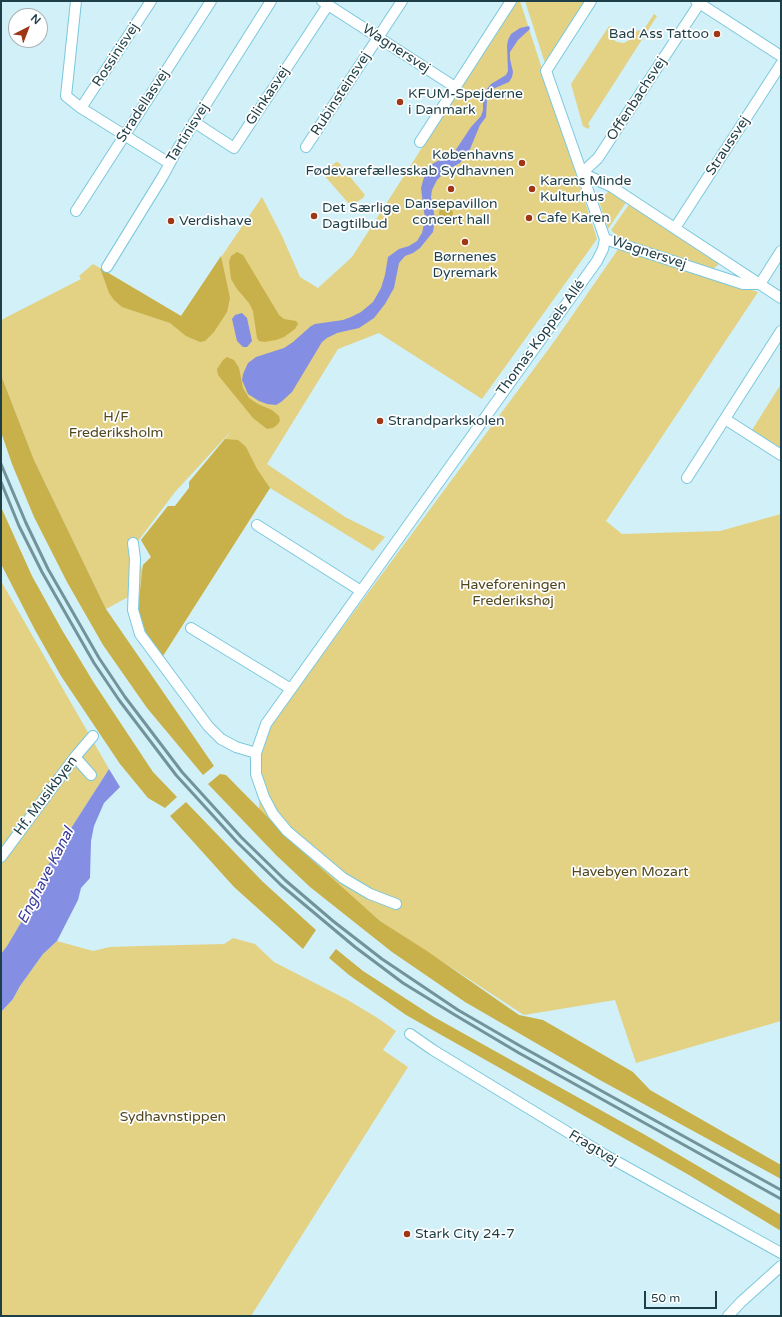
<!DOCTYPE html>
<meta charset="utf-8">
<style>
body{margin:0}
#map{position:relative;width:782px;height:1317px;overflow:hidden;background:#d2f0f8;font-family:"Varela Round",sans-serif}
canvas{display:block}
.frame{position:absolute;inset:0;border:2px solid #1e3f47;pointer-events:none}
.north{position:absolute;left:8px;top:8px;width:40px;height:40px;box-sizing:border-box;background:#fff;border:1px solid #a5b2b5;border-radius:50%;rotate:42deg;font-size:11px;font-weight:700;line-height:16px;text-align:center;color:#1e3f47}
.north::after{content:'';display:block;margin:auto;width:14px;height:18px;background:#9f3717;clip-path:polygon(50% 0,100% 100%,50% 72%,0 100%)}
.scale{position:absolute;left:644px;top:1291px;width:73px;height:18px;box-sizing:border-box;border:2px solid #1e3f47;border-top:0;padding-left:5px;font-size:12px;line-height:14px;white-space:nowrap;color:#1e3f47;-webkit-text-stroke:3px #fff;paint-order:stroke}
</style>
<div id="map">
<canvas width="782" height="1317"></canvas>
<div class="frame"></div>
<div class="north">N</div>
<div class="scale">50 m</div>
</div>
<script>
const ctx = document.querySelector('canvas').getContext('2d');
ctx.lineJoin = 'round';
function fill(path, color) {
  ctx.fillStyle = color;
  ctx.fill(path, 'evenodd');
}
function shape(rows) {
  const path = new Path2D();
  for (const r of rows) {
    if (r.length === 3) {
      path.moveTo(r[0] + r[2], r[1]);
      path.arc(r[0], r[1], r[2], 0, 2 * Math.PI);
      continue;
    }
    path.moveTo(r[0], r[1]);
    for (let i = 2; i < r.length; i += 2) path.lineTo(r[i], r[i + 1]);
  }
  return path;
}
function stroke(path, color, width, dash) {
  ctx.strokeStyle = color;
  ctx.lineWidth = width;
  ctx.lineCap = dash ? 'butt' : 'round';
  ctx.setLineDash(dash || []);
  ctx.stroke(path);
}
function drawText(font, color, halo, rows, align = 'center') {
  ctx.font = font + ' "Varela Round",sans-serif';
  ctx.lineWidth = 3.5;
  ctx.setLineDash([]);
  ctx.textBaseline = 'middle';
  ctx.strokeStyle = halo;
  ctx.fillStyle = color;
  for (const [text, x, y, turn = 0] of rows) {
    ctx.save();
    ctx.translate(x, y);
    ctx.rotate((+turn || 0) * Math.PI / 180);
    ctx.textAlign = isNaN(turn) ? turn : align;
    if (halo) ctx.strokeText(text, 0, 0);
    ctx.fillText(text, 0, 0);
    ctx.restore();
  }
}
const green = shape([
 [516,1,520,1,597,239,482,399,379,333,338,349,267,464,345,517,385,537,373,551,270,488,161,659,138,607,142,576,138,595,130,596,106,609,34,460,1,375,1,323,3,319,81,279,79,276,93,264,181,316,262,197,282,236,300,277,318,288,352,257],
 [233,429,189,482,189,488,175,506,168,506,141,540,151,557,143,565,142,570,135,545,175,492],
 [525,1,587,1,546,65,544,60],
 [654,14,657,16,588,124,590,126,588,129,583,126,571,84,609,26,613,28,611,33,614,40,617,42,624,43,631,39,634,32,644,29],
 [336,162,338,162,365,195,363,198,352,205,350,205,323,174],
 [610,190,627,201,608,229,599,201],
 [630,203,718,261,718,265,713,269,618,237,611,230],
 [619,248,758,292,606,521,622,534,720,531,781,514,781,1021,636,1063,615,1000,524,1015,380,921,259,819,260,739,556,339],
 [781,384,781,448,752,430],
 [1,581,109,769,59,847,47,867,29,909,7,946,1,954],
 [233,938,255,944,274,962,346,999,376,1017,396,1031,383,1050,408,1067,251,1316,1,1316,1,1012,13,999,20,986,43,954,57,941,93,951,110,947,141,946,224,944]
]);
const forest = shape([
 [446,213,7],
 [237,252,243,255,279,315,284,319,296,321,298,324,295,329,284,337,276,340,264,342,259,341,257,338,253,311,249,303,237,289,231,279,229,262,231,256],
 [221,256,230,298,227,312,214,332,205,341,200,342,186,336,170,323,122,307,114,300,109,293,100,268,181,316],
 [227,357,234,360,239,368,243,388,249,398,258,404,272,410,279,416,280,421,277,425,273,428,267,429,253,418,218,375,217,369,223,360],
 [1,375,34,460,106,609,214,766,203,775,147,708,103,645,67,582,34,517,12,464,1,432],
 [225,439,238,440,246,447,257,469,270,488,161,659,142,626,138,607,143,565,151,557,141,540,168,506,175,506,189,488,189,482],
 [1,507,32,576,62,630,94,683,153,772,177,797,165,808,148,798,120,764,61,676,35,630,1,564],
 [220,774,226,775,295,845,380,921,427,951,519,1015,543,1020,633,1072,650,1090,781,1165,781,1179,598,1079,465,1002,392,952,310,887,276,855,208,784],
 [186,802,263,882,316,930,303,949,234,887,170,816],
 [336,949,363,971,434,1017,647,1136,781,1215,781,1231,689,1175,406,1015,349,975,329,958]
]);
const water = shape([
 [529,26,530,29,518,40,510,52,510,59,513,72,512,77,509,82,493,89,488,94,487,99,486,117,480,125,468,154,460,163,447,170,437,180,432,190,431,197,435,219,433,232,420,248,413,253,405,256,399,263,394,288,385,304,374,318,359,328,337,333,327,338,322,342,292,392,281,402,276,405,267,404,259,401,248,394,242,380,243,374,248,363,256,357,284,348,293,342,311,326,315,324,343,320,351,317,361,312,373,302,381,288,385,275,388,257,399,249,409,246,417,241,422,233,425,219,421,188,424,177,432,164,453,153,457,148,471,127,481,116,483,110,483,97,486,90,491,84,506,75,508,71,507,46,508,40,511,34,520,28],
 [242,313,247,318,252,341,247,347,243,347,237,341,232,319,235,315],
 [109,769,120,787,104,803,94,826,91,841,90,878,81,888,78,900,57,941,43,954,20,986,13,999,1,1012,1,954,7,946,29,909,47,867,59,847]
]);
const minor = shape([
 [76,1,66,96,81,108,169,163],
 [322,1,455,87],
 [696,1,781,56],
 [701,1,598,158,582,173,612,187,781,298],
 [81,108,151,1],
 [194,122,234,148,328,5],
 [420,142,511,1],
 [306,147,402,1],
 [76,211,211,1],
 [675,228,781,64],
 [605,239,743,284,760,284,781,251],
 [107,267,163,176,177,150,271,1],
 [725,419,781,455],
 [687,478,781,331],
 [257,525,361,591],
 [133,543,135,559,133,610,140,634,208,726,221,739,236,747,256,753],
 [191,628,291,689],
 [75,757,91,775],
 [1,857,75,757,93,736],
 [396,904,370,894,343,878,287,831,273,814,264,797,256,774,256,753,266,724,597,261,603,249,605,239,546,71,591,1],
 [410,1034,433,1050,605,1155,781,1253],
 [728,1316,741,1302,781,1266]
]);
const rail = shape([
 [1,464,26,523,48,569,99,658,125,697,182,772,241,837,285,880,333,921,382,959,458,1010,522,1047,781,1190],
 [1,482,19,526,42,572,94,663,119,700,176,775,237,842,281,885,355,947,403,983,455,1015,519,1053,781,1199]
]);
const markers = [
 [717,34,4,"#9f3717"],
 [400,102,4,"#9f3717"],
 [522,163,4,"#9f3717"],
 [451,189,4,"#9f3717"],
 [532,189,4,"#9f3717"],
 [314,216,4,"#9f3717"],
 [529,218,4,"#9f3717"],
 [171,221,4,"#9f3717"],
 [465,242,4,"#9f3717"],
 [380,421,4,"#9f3717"],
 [407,1234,4,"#9f3717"]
];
const poiNames = [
 ["Bad Ass Tattoo",709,34,"right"],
 ["KFUM-Spejderne",408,94],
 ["i Danmark",408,110],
 ["Københavns",514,155,"right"],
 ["Fødevarefællesskab Sydhavnen",514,171,"right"],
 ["Karens Minde",540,181],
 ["Kulturhus",540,197],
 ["Dansepavillon",451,204,"center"],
 ["concert hall",451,220,"center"],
 ["Det Særlige",322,208],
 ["Dagtilbud",322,224],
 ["Cafe Karen",537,218],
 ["Verdishave",179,221],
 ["Børnenes",465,257,"center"],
 ["Dyremark",465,273,"center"],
 ["Strandparkskolen",388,421],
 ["Stark City 24-7",415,1234]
];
const streetNames = [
 ["Wagnersvej",396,49,33],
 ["Rossinisvej",116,55,-57],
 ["Rubinsteinsvej",341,94,-57],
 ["Glinkasvej",268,96,-57],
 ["Offenbachsvej",637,99,-57],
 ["Stradellasvej",143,106,-57],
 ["Tartinisvej",188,133,-58],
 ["Straussvej",728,146,-57],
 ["Wagnersvej",649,253,18],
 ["Thomas Koppels Allé",541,338,-54],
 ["Hf. Musikbyen",46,796,-53],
 ["Fragtvej",593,1148,31]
];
const parkNames = [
 ["H/F",116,417],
 ["Frederiksholm",116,433],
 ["Haveforeningen",513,585],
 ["Frederikshøj",513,601],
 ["Havebyen Mozart",630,872],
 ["Sydhavnstippen",173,1117]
];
const waterNames = [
 ["Enghave Kanal",46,876,-63]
];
fill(green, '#e3d184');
fill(forest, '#c8b14a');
fill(water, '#848fe3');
stroke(minor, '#7bc8dd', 12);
stroke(minor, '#fff', 10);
stroke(rail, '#73939b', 3);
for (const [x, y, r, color] of markers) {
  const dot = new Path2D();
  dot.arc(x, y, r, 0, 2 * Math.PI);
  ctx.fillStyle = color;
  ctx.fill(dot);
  stroke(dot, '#fff', 1.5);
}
drawText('14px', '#1e3f47', '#fff', poiNames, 'left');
drawText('14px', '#1e3f47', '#fff', streetNames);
drawText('14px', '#51471d', '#fff', parkNames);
drawText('italic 15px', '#393a9b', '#fff', waterNames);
</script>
